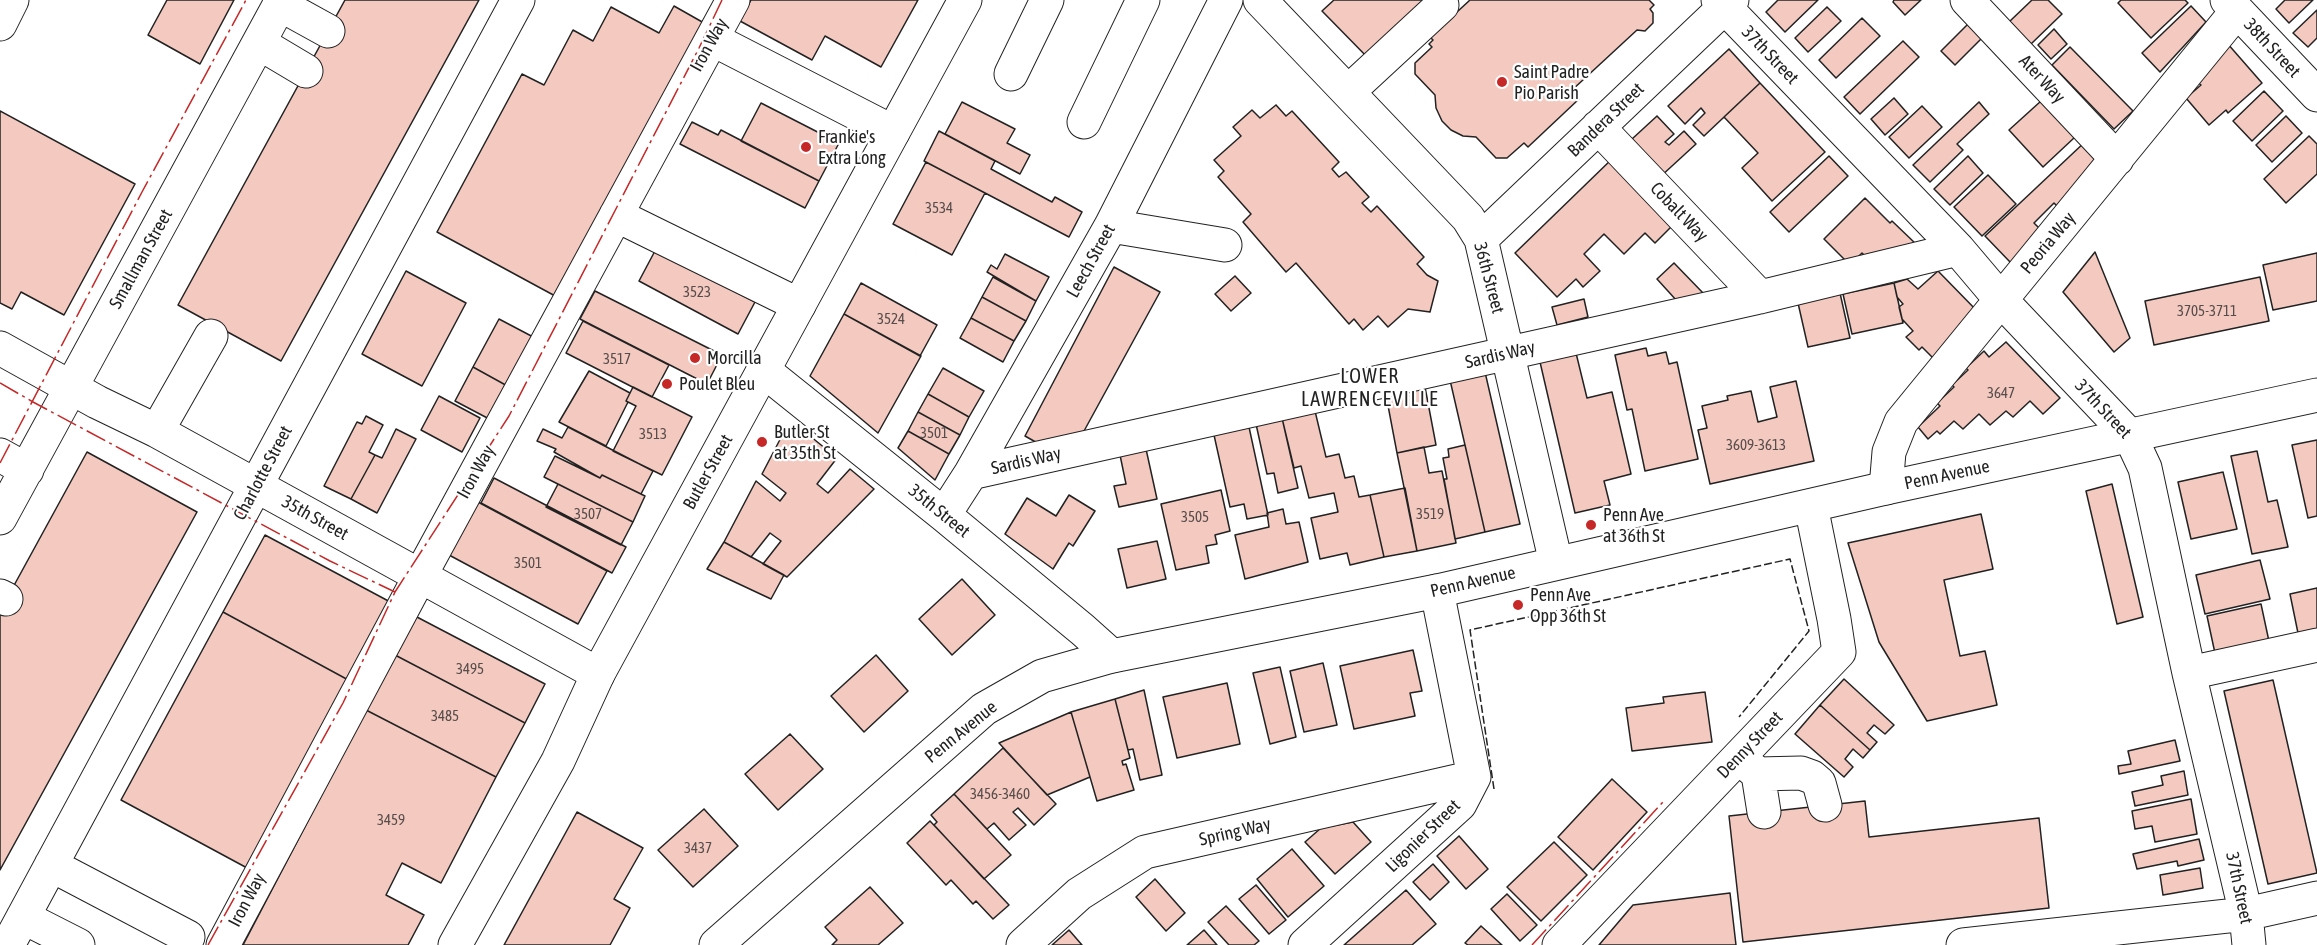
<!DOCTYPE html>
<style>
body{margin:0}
canvas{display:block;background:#fff}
</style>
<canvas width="2317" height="945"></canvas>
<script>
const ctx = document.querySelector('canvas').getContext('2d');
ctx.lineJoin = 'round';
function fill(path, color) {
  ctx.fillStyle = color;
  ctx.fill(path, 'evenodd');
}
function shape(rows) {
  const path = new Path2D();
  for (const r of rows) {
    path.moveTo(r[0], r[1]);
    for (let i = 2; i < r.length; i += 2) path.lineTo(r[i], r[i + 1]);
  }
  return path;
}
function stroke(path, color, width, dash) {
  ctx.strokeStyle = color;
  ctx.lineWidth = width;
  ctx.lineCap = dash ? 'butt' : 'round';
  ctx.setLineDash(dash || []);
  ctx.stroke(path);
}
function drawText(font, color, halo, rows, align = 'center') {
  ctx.font = font + ' "Asap Condensed",sans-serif';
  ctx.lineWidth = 4.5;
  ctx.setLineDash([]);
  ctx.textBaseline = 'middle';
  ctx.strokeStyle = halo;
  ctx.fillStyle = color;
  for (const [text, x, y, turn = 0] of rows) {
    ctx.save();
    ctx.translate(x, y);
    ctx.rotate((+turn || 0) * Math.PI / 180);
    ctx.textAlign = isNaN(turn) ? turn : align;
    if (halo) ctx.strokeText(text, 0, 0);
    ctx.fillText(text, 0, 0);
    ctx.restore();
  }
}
const building = shape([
 [167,0,234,0,200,64,148,35,167,0],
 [345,0,479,0,281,361,178,305,345,0],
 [751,0,918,0,881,67,825,36,812,60,740,21,751,0],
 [1334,0,1438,0,1373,63,1322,11,1334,0],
 [1470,0,1649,0,1654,5,1650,9,1653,13,1653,23,1645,31,1637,30,1571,91,1579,99,1528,147,1524,143,1507,158,1496,158,1476,137,1463,136,1451,130,1442,121,1436,108,1435,95,1415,74,1415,63,1432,47,1429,44,1433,40,1430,37,1470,0],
 [1778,0,1818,0,1785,32,1766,12,1778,0],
 [1894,0,1921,0,1905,15,1893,2,1894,0],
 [2032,0,2048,0,2062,14,2031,44,2009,22,2032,0],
 [2121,0,2185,0,2188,3,2151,38,2118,3,2121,0],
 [2285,0,2313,0,2289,23,2276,9,2285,0],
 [674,6,704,23,557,297,437,232,522,74,544,85,573,30,593,41,611,7,659,33,674,6],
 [2191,6,2206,22,2160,72,2142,53,2191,6],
 [1827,7,1841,21,1808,52,1795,38,1827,7],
 [2317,10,2317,38,2308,47,2293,33,2317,10],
 [1862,18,1880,36,1836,78,1819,60,1862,18],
 [1969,23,1983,37,1955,65,1941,51,1969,23],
 [2054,29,2067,44,2051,59,2038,45,2054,29],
 [1903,41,1919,57,1860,114,1844,97,1903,41],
 [2227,43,2262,83,2228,113,2226,110,2209,125,2186,98,2201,85,2196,81,2227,43],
 [2070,47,2133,111,2114,129,2052,65,2070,47],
 [1729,49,1760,83,1704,136,1693,125,1705,113,1701,108,1685,124,1668,106,1729,49],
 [1760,83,1825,152,1772,201,1742,168,1758,153,1724,117,1760,83],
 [2264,91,2283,111,2252,141,2233,121,2264,91],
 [1894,98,1908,114,1885,135,1871,119,1894,98],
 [2041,101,2075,137,2043,167,2009,130,2041,101],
 [962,102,1015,129,1007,143,1030,155,1020,174,945,134,962,102],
 [1979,102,1989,114,1957,144,1963,150,1930,182,1913,165,1979,102],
 [761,103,839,143,819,181,741,141,761,103],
 [1276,105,1286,116,1292,111,1339,162,1332,169,1339,177,1346,172,1369,197,1362,203,1371,212,1377,206,1424,257,1417,264,1427,275,1438,281,1430,312,1408,309,1388,327,1378,316,1363,330,1354,319,1349,324,1296,263,1286,272,1243,222,1251,214,1218,177,1224,171,1214,160,1241,136,1233,127,1252,110,1260,118,1276,105],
 [1922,106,1942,127,1909,158,1889,137,1922,106],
 [0,111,135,184,64,315,21,292,12,309,0,303,0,111],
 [1657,116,1674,134,1665,142,1669,145,1684,131,1696,144,1660,177,1632,139,1657,116],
 [2286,116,2302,133,2272,162,2256,145,2286,116],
 [692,122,718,135,721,130,819,181,805,208,680,144,692,122],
 [939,131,995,161,991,169,1052,202,1055,197,1082,212,1069,237,924,161,939,131],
 [2309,136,2317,144,2317,174,2286,203,2264,179,2309,136],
 [2087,140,2100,153,2057,206,2054,203,2034,223,2040,229,2011,263,1985,236,2087,140],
 [1829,156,1848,176,1789,232,1770,212,1829,156],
 [1968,156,1983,173,1950,205,1934,189,1968,156],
 [1614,157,1671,227,1655,243,1645,233,1624,254,1604,234,1584,254,1600,271,1583,287,1576,279,1557,297,1515,253,1614,157],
 [926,162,985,193,952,255,893,224,926,162],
 [1988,175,2016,204,1982,236,1954,207,1988,175],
 [1865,198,1890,223,1892,221,1917,245,1871,262,1862,253,1850,265,1824,239,1865,198],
 [656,249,755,302,738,334,639,281,656,249],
 [2095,252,2130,338,2114,352,2063,292,2095,252],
 [2317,253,2317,301,2273,310,2263,265,2317,253],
 [1005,254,1049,277,1036,301,987,272,991,265,997,269,1005,254],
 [1674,263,1704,294,1677,301,1657,279,1674,263],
 [1114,267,1160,292,1078,442,1048,449,1025,436,1114,267],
 [406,271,466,303,422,386,362,354,406,271],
 [1938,271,1981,315,1934,359,1922,347,1919,350,1906,337,1913,331,1902,319,1899,307,1903,304,1897,297,1894,283,1907,279,1918,289,1938,271],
 [1235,276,1251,293,1231,311,1215,294,1235,276],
 [993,277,1036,301,1026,321,982,297,993,277],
 [2260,277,2269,321,2154,345,2145,301,2260,277],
 [861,283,937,325,920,356,844,314,861,283],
 [1894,283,1903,323,1852,334,1843,294,1894,283],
 [595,291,722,355,707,384,580,319,595,291],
 [1840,293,1850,338,1808,347,1798,303,1840,293],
 [982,297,1026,321,1014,341,971,318,982,297],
 [1584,299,1588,317,1557,325,1552,307,1584,299],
 [844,314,921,356,878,433,810,376,844,314],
 [971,318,1014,341,1003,362,960,338,971,318],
 [499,319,537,339,511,388,473,367,499,319],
 [583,321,669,365,652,397,566,353,583,321],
 [2006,342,2060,398,2043,414,2030,401,2013,417,2006,411,1990,425,1979,414,1963,429,1954,421,1940,434,1937,431,1928,439,1918,427,1940,406,1937,403,1954,387,1952,385,1968,370,1966,368,1984,351,1989,357,2006,342],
 [1646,348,1648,356,1666,352,1669,364,1677,362,1698,459,1645,471,1632,409,1627,410,1615,355,1646,348],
 [1576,353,1587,398,1612,392,1631,474,1604,481,1610,505,1575,513,1540,362,1576,353],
 [473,367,511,388,493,421,455,401,473,367],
 [943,368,984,391,969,417,928,394,943,368],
 [589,371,630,393,626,401,628,402,606,446,559,422,589,371],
 [1485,372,1520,524,1485,532,1450,380,1485,372],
 [1796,381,1814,461,1710,484,1698,430,1707,428,1702,406,1728,400,1727,396,1751,391,1758,422,1777,417,1770,387,1796,381],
 [633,387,692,417,662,475,613,451,636,406,626,401,633,387],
 [1425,387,1436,445,1397,453,1386,395,1425,387],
 [928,394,969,417,960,435,918,412,928,394],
 [439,396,480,418,462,452,421,430,439,396],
 [1315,411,1326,457,1339,454,1345,478,1354,476,1359,497,1370,495,1384,557,1350,565,1347,553,1320,559,1311,518,1338,512,1334,493,1309,498,1301,466,1294,468,1282,418,1315,411],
 [918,412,960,435,949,454,908,431,918,412],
 [366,416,383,425,369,452,375,455,351,499,324,486,357,422,362,424,366,416],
 [1282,418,1298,488,1278,493,1274,473,1267,474,1256,424,1282,418],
 [568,427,653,471,641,494,602,475,600,478,554,452,556,449,537,441,543,429,562,438,568,427],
 [799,427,837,458,817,484,828,493,850,469,874,489,787,577,763,564,781,541,770,533,751,557,724,542,756,481,780,501,786,493,762,474,786,428,799,427],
 [1249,427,1268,515,1247,519,1244,504,1230,507,1214,435,1249,427],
 [396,429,416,439,377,513,351,499,375,455,382,458,396,429],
 [908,431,949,454,935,480,898,448,908,431],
 [2317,440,2317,516,2308,518,2292,445,2317,440],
 [1465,445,1485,532,1455,539,1444,479,1447,479,1443,458,1449,457,1448,449,1465,445],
 [1424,447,1429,473,1442,471,1456,543,1417,551,1397,453,1424,447],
 [1146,449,1157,499,1119,507,1114,486,1126,484,1120,455,1146,449],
 [2257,451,2268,502,2277,500,2288,547,2252,554,2231,456,2257,451],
 [87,452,197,512,0,870,0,611,87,452],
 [555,456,600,478,602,475,645,496,633,522,544,477,555,456],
 [2223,472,2237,529,2191,539,2178,482,2223,472],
 [494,478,626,547,612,573,481,503,494,478],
 [558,484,633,522,621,545,546,507,558,484],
 [2112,484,2143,617,2117,624,2086,491,2112,484],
 [1405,488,1417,551,1384,557,1370,495,1405,488],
 [1221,490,1230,531,1215,535,1217,544,1206,546,1209,563,1176,570,1161,504,1221,490],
 [1069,495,1095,511,1073,546,1069,543,1053,569,1005,534,1027,498,1056,516,1069,495],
 [478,502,607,571,578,624,449,555,478,502],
 [1283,509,1286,524,1299,522,1308,562,1245,579,1235,535,1269,527,1267,513,1283,509],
 [1981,514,1993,569,1944,580,1960,656,1985,651,1997,705,1927,721,1879,642,1848,543,1981,514],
 [265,535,394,604,352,682,223,612,265,535],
 [1157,541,1166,579,1127,588,1118,549,1157,541],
 [724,542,784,575,771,599,707,569,724,542],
 [2260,560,2270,599,2205,614,2196,575,2260,560],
 [962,579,995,615,952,655,919,619,962,579],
 [2317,588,2317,634,2299,638,2290,594,2317,588],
 [2261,604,2270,646,2216,658,2207,616,2261,604],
 [223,612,352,682,249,869,121,800,223,612],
 [415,616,545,684,525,723,395,655,415,616],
 [1413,650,1422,691,1410,693,1415,716,1354,729,1340,666,1413,650],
 [395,655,525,723,496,777,366,710,395,655],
 [876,655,908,691,864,732,831,696,876,655],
 [1323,663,1337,725,1304,732,1290,671,1323,663],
 [1280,667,1296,737,1270,744,1253,673,1280,667],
 [1844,679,1894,725,1885,734,1874,725,1867,733,1877,742,1870,750,1820,705,1844,679],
 [2273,680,2317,873,2268,884,2224,691,2273,680],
 [1227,683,1240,744,1177,758,1163,697,1227,683],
 [1144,690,1162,775,1140,780,1133,749,1128,750,1115,699,1144,690],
 [1705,692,1712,742,1632,751,1626,708,1664,703,1663,697,1705,692],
 [1115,699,1130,758,1122,761,1123,765,1126,764,1134,790,1097,801,1071,712,1115,699],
 [1820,705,1870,750,1863,758,1853,749,1845,759,1853,767,1844,777,1795,734,1820,705],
 [366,710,496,777,441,883,402,863,386,895,424,915,408,945,243,945,366,710],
 [1071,712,1090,777,1047,795,999,743,1071,712],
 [790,734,823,769,778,810,745,774,790,734],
 [2175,740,2180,761,2119,774,2118,766,2131,764,2128,751,2175,740],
 [1003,748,1056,804,1034,825,1018,808,1013,812,1026,825,1009,840,994,823,987,829,954,794,1003,748],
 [2184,771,2188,795,2135,806,2132,792,2163,785,2161,776,2184,771],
 [1612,779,1647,812,1593,870,1558,837,1612,779],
 [954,794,1011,855,984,879,934,825,937,822,931,815,954,794],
 [2191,799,2197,834,2155,842,2152,826,2135,829,2132,811,2191,799],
 [1865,801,1869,837,2039,818,2049,908,1743,942,1729,816,1865,801],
 [704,809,738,846,693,887,658,850,704,809],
 [577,812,643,848,614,899,630,908,610,945,504,945,577,812],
 [930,821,1009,905,993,919,976,901,973,904,951,880,946,885,907,843,930,821],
 [1353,822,1371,842,1335,874,1305,842,1321,828,1353,822],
 [1459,836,1488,869,1466,889,1437,856,1459,836],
 [2199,839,2204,860,2178,866,2177,861,2137,869,2133,854,2199,839],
 [1554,842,1587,875,1541,921,1507,887,1554,842],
 [1292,849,1324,886,1288,917,1257,879,1292,849],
 [1433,864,1449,882,1430,900,1413,882,1433,864],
 [2200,868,2203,888,2163,895,2160,875,2200,868],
 [1155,879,1185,913,1166,931,1136,897,1155,879],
 [1256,885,1286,920,1269,934,1239,899,1256,885],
 [870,887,903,923,878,945,832,945,837,940,825,927,870,887],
 [1406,890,1436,924,1412,945,1344,945,1406,890],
 [1730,893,1736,945,1599,945,1633,905,1730,893],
 [1507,894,1537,925,1520,941,1491,909,1507,894],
 [1226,906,1259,941,1254,945,1229,945,1208,922,1226,906],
 [1481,926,1502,945,1468,945,1465,943,1481,926],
 [1069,930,1082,945,1052,945,1069,930],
 [1204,930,1217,945,1187,945,1204,930]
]);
const minor = shape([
 [1260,0,1468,218,1481,239,1556,563],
 [1718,0,1958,249,2002,301,2130,436,2145,468,2189,673,2246,914,2249,945],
 [1967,0,2117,159],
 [2227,0,2317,95],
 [279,4,328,31],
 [0,24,12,0],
 [712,39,893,132],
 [259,43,306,71],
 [1011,74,1047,0],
 [1348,92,1442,5],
 [1084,122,1143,0],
 [1598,127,1760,297],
 [616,215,799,305],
 [1111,226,1225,245],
 [1481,239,1732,0],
 [0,348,97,402,157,431,598,674],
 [763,370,944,515,1083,630,1112,656],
 [157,431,211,336],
 [0,455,27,470],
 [971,473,1760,297,1958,249],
 [1886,488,1889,452,1901,422,2237,11],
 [944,515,971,473,1111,226,1226,0],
 [0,518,282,0],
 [0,596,6,599],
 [2189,673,2317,645],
 [1742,760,1758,774,1764,812],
 [1758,774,1801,773,1812,777,1819,783,1825,805],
 [51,865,188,937],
 [23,917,78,945],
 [8,945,518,0],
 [223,945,420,576,733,0],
 [1023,945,1079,894,1145,852,1474,777],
 [1305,945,1460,804,1474,777,1437,591],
 [1559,945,1839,652,1834,619,1811,506],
 [1963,945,2246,914,2317,898]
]);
const major = shape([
 [455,945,558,761,598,674,965,0],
 [716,945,984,709,1042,676,1112,656,1437,591,1886,488,2317,395]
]);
const fence = shape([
 [1494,789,1470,630,1790,559,1809,631,1739,717]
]);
const power = shape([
 [0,383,33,402,330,561,395,592],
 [0,463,142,192,246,0],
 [208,945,343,703,395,592,509,416,699,48,722,0],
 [1532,945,1663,802]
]);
const markers = [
 [1502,82,6,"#c62828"],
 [806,147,6,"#c62828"],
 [695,358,6,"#c62828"],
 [667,384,6,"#c62828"],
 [762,442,6,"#c62828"],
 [1591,525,6,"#c62828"],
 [1518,605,6,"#c62828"]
];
const numberNames = [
 ["3534",939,208],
 ["3523",697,292],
 ["3705-3711",2207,311],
 ["3524",891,319],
 ["3517",617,359],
 ["3647",2001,393],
 ["3501",934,433],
 ["3513",653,434],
 ["3609-3613",1756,445],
 ["3507",588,514],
 ["3519",1430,514],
 ["3505",1195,517],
 ["3501",528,563],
 ["3495",470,669],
 ["3485",445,716],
 ["3456-3460",1000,794],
 ["3459",391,820],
 ["3437",698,848]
];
const streetNames = [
 ["Iron Way",709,45,-61],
 ["38th Street",2272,48,47],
 ["37th Street",1770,55,46],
 ["Ater Way",2042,79,47],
 ["Bandera Street",1606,120,-44],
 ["Cobalt Way",1679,212,46],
 ["Peoria Way",2048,243,-50],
 ["Smallman Street",141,259,-61],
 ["Leech Street",1091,261,-61],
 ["36th Street",1489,278,75],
 ["Sardis Way",1500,355,-13],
 ["37th Street",2103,409,47],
 ["Sardis Way",1026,461,-13],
 ["Iron Way",476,472,-61],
 ["Butler Street",708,472,-61],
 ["Charlotte Street",263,473,-62],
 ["Penn Avenue",1947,475,-12],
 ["35th Street",939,511,39],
 ["35th Street",315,518,29],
 ["Penn Avenue",1473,582,-13],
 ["Penn Avenue",961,732,-39],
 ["Denny Street",1750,745,-46],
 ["Spring Way",1235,832,-13],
 ["Ligonier Street",1423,836,-44],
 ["37th Street",2239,888,78],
 ["Iron Way",247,900,-62]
];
const poiNames = [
 ["Saint Padre",1514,72],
 ["Pio Parish",1514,93],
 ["Frankie's",818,137],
 ["Extra Long",818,158],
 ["Morcilla",707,358],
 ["Poulet Bleu",679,384],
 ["Butler St",774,432],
 ["at 35th St",774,453],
 ["Penn Ave",1603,515],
 ["at 36th St",1603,536],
 ["Penn Ave",1530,595],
 ["Opp 36th St",1530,616]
];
const neighbourhoodNames = [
 ["LOWER",1370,377],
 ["LAWRENCEVILLE",1370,400]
];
fill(building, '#f3c9c0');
stroke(building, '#222', 1.5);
stroke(minor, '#222', 35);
stroke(major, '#222', 35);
stroke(minor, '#fff', 33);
stroke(major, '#fff', 33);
stroke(fence, '#222', 1.5, [8, 3]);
stroke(power, '#c62828', 1.5, [21, 4.5, 3, 4.5]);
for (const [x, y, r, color] of markers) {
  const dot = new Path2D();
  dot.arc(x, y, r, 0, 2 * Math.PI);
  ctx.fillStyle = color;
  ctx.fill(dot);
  stroke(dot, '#fff', 2);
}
drawText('15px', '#564c4a', null, numberNames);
drawText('18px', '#222', '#fff', streetNames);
drawText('18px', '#222', '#fff', poiNames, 'left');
ctx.letterSpacing = '1.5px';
drawText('20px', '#222', '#fff', neighbourhoodNames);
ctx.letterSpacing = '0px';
</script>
